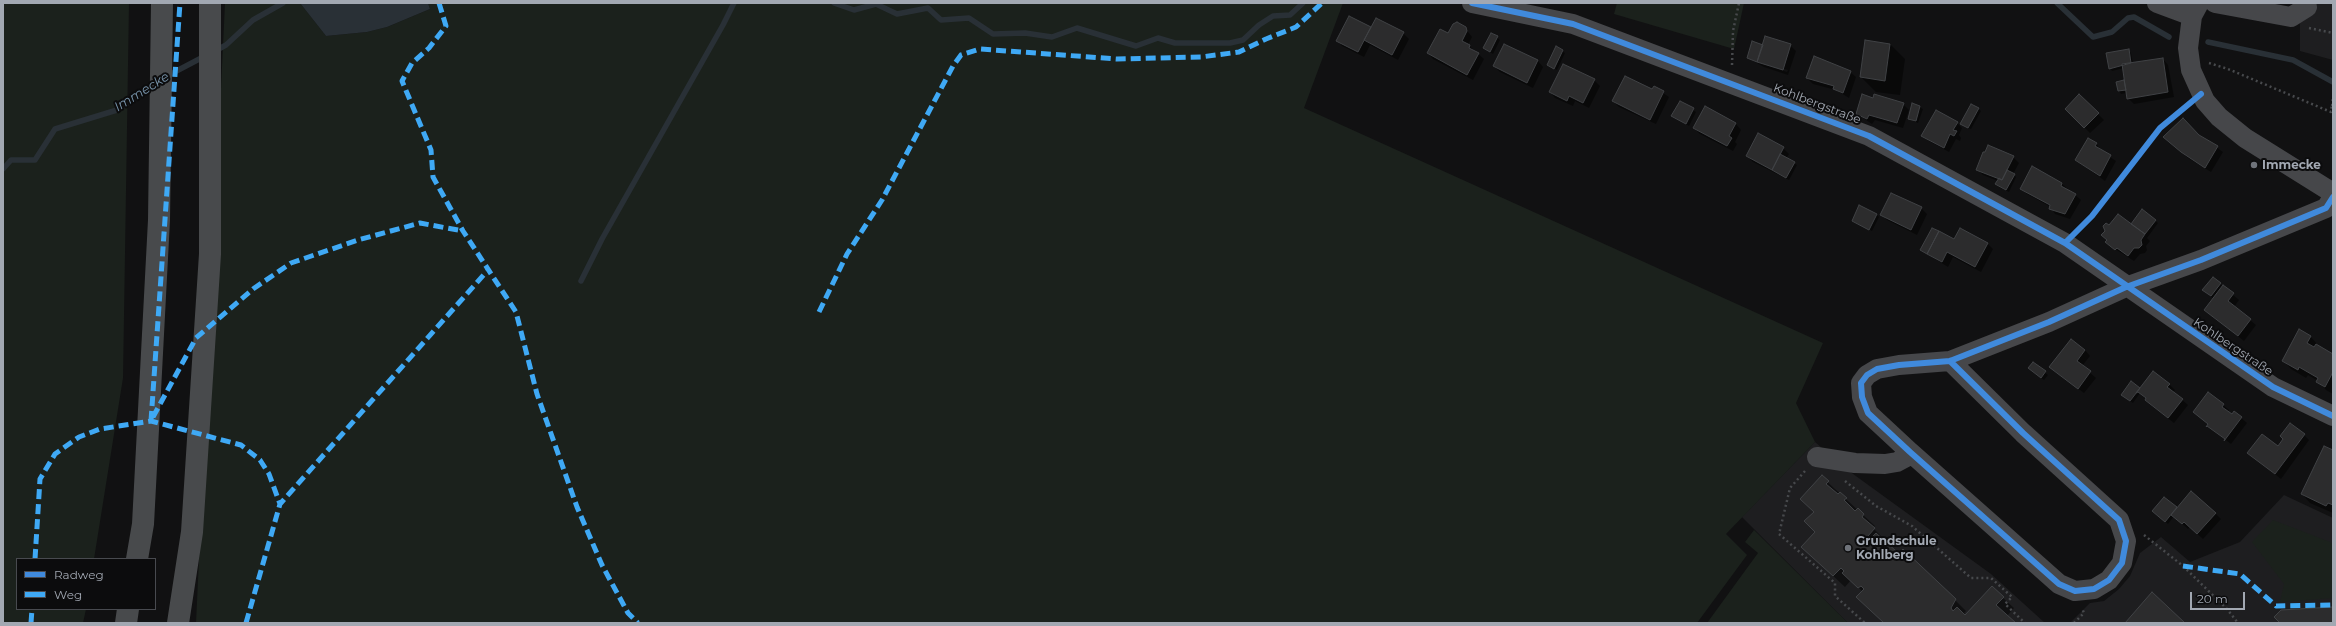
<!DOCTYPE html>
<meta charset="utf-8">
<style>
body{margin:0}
#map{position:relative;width:2336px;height:626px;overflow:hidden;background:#111112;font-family:Montserrat,sans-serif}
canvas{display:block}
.frame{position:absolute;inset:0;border:4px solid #a2a8b2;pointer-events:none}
.legend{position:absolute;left:16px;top:558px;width:140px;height:52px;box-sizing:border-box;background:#0c0c0d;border:1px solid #484a4f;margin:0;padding:5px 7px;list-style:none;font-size:12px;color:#a2a8b2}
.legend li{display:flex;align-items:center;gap:8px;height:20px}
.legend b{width:20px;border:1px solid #484a4f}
.scale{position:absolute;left:2190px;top:592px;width:55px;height:18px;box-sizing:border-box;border:2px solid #a2a8b2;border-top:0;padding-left:5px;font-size:12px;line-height:14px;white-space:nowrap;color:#a2a8b2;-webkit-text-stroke:3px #0c0c0d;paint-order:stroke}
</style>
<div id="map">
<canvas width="2336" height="626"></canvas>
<div class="frame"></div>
<ul class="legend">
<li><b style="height:5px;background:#408adc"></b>Radweg</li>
<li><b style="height:5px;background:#3fa9f5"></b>Weg</li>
</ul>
<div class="scale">20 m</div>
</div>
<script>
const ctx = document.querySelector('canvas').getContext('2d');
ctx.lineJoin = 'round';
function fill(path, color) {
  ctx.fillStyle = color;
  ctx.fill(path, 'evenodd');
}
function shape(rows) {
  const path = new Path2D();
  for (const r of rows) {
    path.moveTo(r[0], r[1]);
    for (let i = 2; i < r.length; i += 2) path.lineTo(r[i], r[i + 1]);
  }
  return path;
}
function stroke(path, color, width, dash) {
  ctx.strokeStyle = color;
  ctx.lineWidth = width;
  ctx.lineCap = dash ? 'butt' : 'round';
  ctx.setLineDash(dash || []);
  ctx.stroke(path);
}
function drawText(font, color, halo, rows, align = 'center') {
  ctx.font = font + ' Montserrat,sans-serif';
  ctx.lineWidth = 4;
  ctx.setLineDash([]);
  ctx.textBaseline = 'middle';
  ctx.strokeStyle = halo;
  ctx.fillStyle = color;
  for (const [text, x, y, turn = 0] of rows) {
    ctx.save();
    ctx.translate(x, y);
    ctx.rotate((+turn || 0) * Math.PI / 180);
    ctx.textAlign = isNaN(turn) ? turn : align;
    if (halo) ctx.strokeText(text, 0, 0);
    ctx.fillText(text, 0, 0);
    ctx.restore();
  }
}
const built = shape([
 [2300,3,2333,3,2333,60,2300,51],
 [1815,442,1849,471,1991,574,2045,623,1848,623,1742,517],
 [2284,495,2333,518,2333,623,2070,623,2090,603,2104,601,2119,589,2130,576,2140,553,2161,537,2190,562,2240,542]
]);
const green = shape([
 [3,3,129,3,123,378,94,559,17,559,17,609,86,609,83,623,3,623],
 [225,3,300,3,326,36,367,32,387,27,430,9,428,3,1343,3,1304,108,1823,343,1796,403,1815,442,1726,534,1747,555,1697,623,196,623],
 [1617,3,1744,3,1734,49,1614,14],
 [2273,520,2330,542,2333,545,2333,598,2280,602,2284,584,2252,542],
 [1754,530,1848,623,1707,623,1758,553,1745,542]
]);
const water = shape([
 [300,3,428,3,430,9,387,27,367,32,326,36]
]);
const shadow = shape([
 [1349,17,1371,29,1403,33,1409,39,1398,60,1370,45,1364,57,1342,46,1337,40],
 [1465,28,1472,37,1468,45,1484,59,1473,80,1433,59,1428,53,1448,35],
 [1492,34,1500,40,1493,54,1484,48],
 [1890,44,1905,59,1900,95,1876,92,1861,77],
 [1505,45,1538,61,1543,67,1533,88,1500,72,1494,66],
 [1790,45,1796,51,1788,75,1764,67,1748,58,1763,46],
 [1764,63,1788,70,1787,72,1763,64],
 [1556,48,1565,53,1557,70,1548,65],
 [2128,50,2131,53,2133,64,2163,59,2168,65,2174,97,2134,104,2128,98,2127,93,2121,94,2119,91,2117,82,2124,81,2126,83,2124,68,2112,71,2110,68],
 [1850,72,1856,77,1849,98,1836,90,1813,84,1807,78],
 [1594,80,1600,86,1589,108,1575,101,1573,106,1555,98,1550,92],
 [1654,87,1669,97,1656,124,1619,107,1613,101,1653,91],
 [2079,95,2104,120,2090,133,2066,109],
 [1874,99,1903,104,1909,110,1903,128,1875,120,1872,124,1857,114],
 [1680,102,1696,112,1689,126,1673,116],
 [1913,104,1923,109,1918,123,1909,119],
 [1705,108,1736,124,1741,130,1735,142,1737,144,1733,151,1700,134,1694,128],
 [1978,108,1981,111,1971,129,1964,126],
 [1957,123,1962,128,1959,135,1961,138,1960,141,1956,139,1949,152,1929,141,1923,136],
 [2200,136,2223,152,2211,172,2188,158,2164,137],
 [2096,143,2101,151,2116,161,2105,181,2076,160],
 [1989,146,2013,157,2019,163,2013,174,2016,177,2009,192,1999,187,1997,184,1998,181,1983,175,1977,169],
 [1783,148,1789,154,1786,159,1797,165,1789,180,1753,162,1747,156],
 [2032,168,2062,184,2081,200,2070,219,2055,214,2051,207,2027,194,2021,188],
 [1892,194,1921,208,1927,214,1917,235,1887,220,1882,215],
 [2142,211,2158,223,2147,238,2150,241,2146,246,2147,250,2145,253,2140,254,2134,261,2112,247,2108,241,2109,227,2134,227],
 [1877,215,1879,217,1872,231,1853,221],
 [1960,229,1988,244,1993,249,1981,272,1953,257,1948,267,1921,250,1954,240],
 [2220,284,2239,300,2234,307,2256,325,2244,341,2205,310,2214,299,2206,292],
 [2310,336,2318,345,2318,346,2333,355,2333,394,2326,390,2318,381,2308,375,2306,378,2291,369,2283,360],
 [2085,350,2090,356,2082,366,2096,378,2084,393,2056,372],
 [2033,363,2048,375,2044,380,2032,371],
 [2169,384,2175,390,2173,392,2188,405,2174,423,2152,406,2140,393,2133,403,2125,397,2140,389],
 [2209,393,2229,410,2228,412,2232,415,2234,412,2247,423,2231,444,2208,426],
 [2304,435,2309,440,2281,479,2249,453,2278,447],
 [2333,451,2333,513,2310,503,2302,494],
 [1822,477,1875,526,1873,528,1885,540,1884,541,1955,600,1966,611,1964,613,1966,615,2003,598,2014,608,2007,616,2014,623,1884,623,1862,591,1851,580,1845,587,1814,558,1816,532,1815,512],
 [2164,498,2177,509,2215,513,2221,519,2203,539,2190,527,2188,529,2174,516,2168,524,2156,513]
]);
const stream = shape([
 [834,3,854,10,876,4,897,14,928,8,941,20,969,18,993,34,1025,33,1052,37,1077,28,1136,46,1158,38,1175,43,1230,43,1243,40,1259,25,1273,16,1290,15,1303,3],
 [2057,3,2093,37,2112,32,2128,18,2134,17,2169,37],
 [2208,42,2293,60,2333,82],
 [215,51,226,45,253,20,283,3],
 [167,76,205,56],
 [3,169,11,160,35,160,55,129,117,110,155,85],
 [581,281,602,239,723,25,734,3]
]);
const building = shape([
 [1349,16,1371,27,1358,52,1336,41,1349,16],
 [1376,18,1404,32,1392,55,1364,40,1376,18],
 [1457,22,1466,27,1467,31,1462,41,1470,45,1469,48,1479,53,1467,75,1427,53,1440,29,1448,33,1453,24,1457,22],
 [1491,33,1498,36,1490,52,1483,48,1491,33],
 [1765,36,1791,44,1783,70,1757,62,1765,36],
 [1865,40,1890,44,1885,81,1860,77,1865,40],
 [1752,41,1763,45,1757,62,1747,58,1752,41],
 [1504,44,1538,60,1527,83,1493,66,1504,44],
 [1556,46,1563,50,1554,69,1547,65,1556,46],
 [2129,49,2131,63,2109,69,2106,53,2129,49],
 [1814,56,1851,71,1843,93,1833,89,1834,86,1806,78,1814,56],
 [2163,58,2168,92,2127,99,2122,64,2163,58],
 [1563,64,1595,79,1583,103,1569,96,1567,101,1549,92,1563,64],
 [1625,76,1652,89,1654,86,1664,91,1650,120,1612,101,1625,76],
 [2124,80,2126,90,2118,91,2116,82,2124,80],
 [1862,94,1873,98,1874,94,1904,103,1897,123,1869,115,1867,119,1856,114,1862,94],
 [2079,94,2099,113,2084,128,2065,109,2079,94],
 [1680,101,1694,108,1686,124,1671,116,1680,101],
 [1912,103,1920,106,1916,121,1908,119,1912,103],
 [1971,104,1979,108,1968,128,1960,124,1971,104],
 [1705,106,1736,123,1729,136,1732,138,1727,146,1693,128,1705,106],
 [1936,110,1958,122,1953,130,1957,131,1954,136,1950,134,1944,148,1921,136,1936,110],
 [2183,118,2199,135,2218,146,2205,168,2181,152,2163,137,2183,118],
 [1758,133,1784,147,1772,170,1746,156,1758,133],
 [2088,138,2097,143,2095,146,2111,155,2100,176,2075,160,2088,138],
 [1988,145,2014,156,2002,180,1976,170,1983,152,1985,152,1988,145],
 [1780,154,1795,162,1786,178,1772,170,1780,154],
 [2032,166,2062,183,2061,186,2076,194,2065,214,2049,209,2050,205,2020,189,2032,166],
 [2007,170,2015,174,2006,190,1995,184,1999,178,2002,180,2007,170],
 [1891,193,1922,207,1911,230,1880,215,1891,193],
 [1859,205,1877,214,1869,230,1852,221,1859,205],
 [2142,209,2156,220,2145,234,2131,224,2142,209],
 [2118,214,2145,234,2141,240,2142,245,2139,248,2134,248,2128,256,2117,248,2115,250,2105,242,2107,240,2101,235,2105,231,2103,226,2106,223,2109,225,2118,214],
 [1932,228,1939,231,1927,254,1920,250,1932,228],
 [1960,228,1988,243,1975,267,1947,252,1942,262,1927,254,1939,231,1954,239,1960,228],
 [2213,277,2221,283,2211,296,2202,290,2213,277],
 [2223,285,2234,293,2228,301,2251,319,2238,336,2204,310,2223,285],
 [2299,329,2311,336,2307,343,2314,347,2316,344,2333,354,2333,372,2325,387,2316,382,2318,378,2299,367,2298,370,2282,361,2299,329],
 [2071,339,2085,350,2077,361,2091,371,2078,389,2049,367,2071,339],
 [2033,362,2046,371,2041,378,2028,368,2033,362],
 [2153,371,2170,384,2167,387,2183,399,2168,418,2145,400,2146,398,2138,392,2136,393,2153,371],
 [2131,381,2140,388,2130,401,2121,395,2131,381],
 [2208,392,2224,404,2222,407,2232,414,2234,411,2242,417,2224,441,2225,439,2207,426,2206,427,2208,424,2193,412,2208,392],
 [2290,423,2305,434,2275,474,2247,453,2262,434,2278,446,2283,439,2280,436,2290,423],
 [2324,446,2333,450,2333,505,2328,503,2326,506,2301,494,2324,446],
 [1822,475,1829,481,1826,484,1838,494,1840,492,1847,498,1844,500,1855,511,1858,508,1864,514,1862,517,1875,528,1868,536,1871,538,1876,533,1896,551,1891,557,1893,559,1903,549,1956,599,1951,608,1953,611,1957,607,1965,615,1992,586,2004,597,1996,605,2016,623,1884,623,1856,597,1864,589,1861,586,1858,588,1842,573,1844,571,1841,568,1833,576,1801,547,1815,532,1804,521,1814,512,1800,499,1822,475],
 [2191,491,2216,513,2197,534,2184,522,2182,524,2171,515,2191,491],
 [2164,497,2177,507,2165,522,2152,511,2164,497],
 [2152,592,2185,623,2125,623,2152,592],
 [2333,607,2333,623,2280,623,2274,617,2281,610,2333,607]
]);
const path = shape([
 [2309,28,2333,33],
 [2209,63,2228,69,2331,112,2332,104],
 [1732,65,1733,31,1739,3],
 [2332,106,2333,98],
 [1805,471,1790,488,1779,534,1835,583,1835,596,1865,623],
 [1845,481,1876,506,1912,526,1971,578,1991,578,2012,597,2005,604,2025,623],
 [2144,535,2183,566,2227,609,2238,623],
 [2074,623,2084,613,2082,608]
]);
const minor = shape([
 [1472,3,1573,24,1869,136,2065,243,2273,387,2333,416],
 [2157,3,2192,16],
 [2199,3,2192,16,2188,48,2191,70,2205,101,2219,117,2245,138,2333,193],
 [2215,3,2291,17,2307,7],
 [1950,361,2023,433,2119,520,2126,541,2122,563,2109,580,2094,589,2075,591,2059,584,1910,452,1868,413,1862,397,1861,383,1867,375,1877,369,1899,365,1950,361,2049,322,2126,287,2201,260,2326,208,2333,197],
 [1817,457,1855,463,1885,464,1897,462,1912,454]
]);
const highway = shape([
 [137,559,143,524,159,220,162,3],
 [126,623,128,609],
 [178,623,192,532,210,254,210,3]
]);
const quiet = shape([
 [439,3,446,26,429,48,412,63,402,81,431,150,433,177,463,231,516,312,537,394,577,507,602,565,628,613,638,623],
 [819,312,847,254,882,200,953,66,961,55,980,49,1117,59,1201,57,1239,52,1266,39,1296,27,1322,3],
 [153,417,196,338,253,289,291,263,358,240,420,223,463,231],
 [151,421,180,3],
 [35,559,40,479,55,454,79,437,100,429,151,421,241,445,260,460,269,474,280,504],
 [2183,566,2240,574,2276,606,2333,605],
 [31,623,32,609],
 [246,623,280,504,488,270]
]);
const cycleway = shape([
 [1472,3,1573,24,1869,136,2065,243,2273,387,2333,416],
 [2065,243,2092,216,2160,128,2201,94],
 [1950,361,2023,433,2119,520,2126,541,2122,563,2109,580,2094,589,2075,591,2059,584,1910,452,1868,413,1862,397,1861,383,1867,375,1877,369,1899,365,1950,361,2049,322,2126,287,2201,260,2326,208,2333,197]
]);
const markers = [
 [2254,165,4,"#6f737a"],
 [1848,548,4,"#6f737a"]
];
const streetNames = [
 ["Kohlbergstraße",1817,104,21],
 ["Kohlbergstraße",2233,347,34]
];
const poiNames = [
 ["Immecke",2262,165],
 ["Grundschule",1856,541],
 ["Kohlberg",1856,555]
];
const waterNames = [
 ["Immecke",142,92,-32]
];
fill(built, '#1e1e20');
fill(green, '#1b211c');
fill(water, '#293036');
fill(shadow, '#0007');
stroke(stream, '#293036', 5.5);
fill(building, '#2c2c2d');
stroke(building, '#404245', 1);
stroke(path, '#47494c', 2.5, [2, 3]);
stroke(minor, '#46474a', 20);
stroke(highway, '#484a4c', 22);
stroke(quiet, '#3fa9f5', 5, [10, 5]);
stroke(cycleway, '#408adc', 6);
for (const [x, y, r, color] of markers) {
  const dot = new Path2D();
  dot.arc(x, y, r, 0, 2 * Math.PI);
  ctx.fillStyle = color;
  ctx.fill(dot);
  stroke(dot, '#0c0c0d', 1.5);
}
drawText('12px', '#a2a8b2', '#0c0c0d', streetNames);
drawText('bold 12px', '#a2a8b2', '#0c0c0d', poiNames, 'left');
drawText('italic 13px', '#7a96ad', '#0c0c0d', waterNames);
</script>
